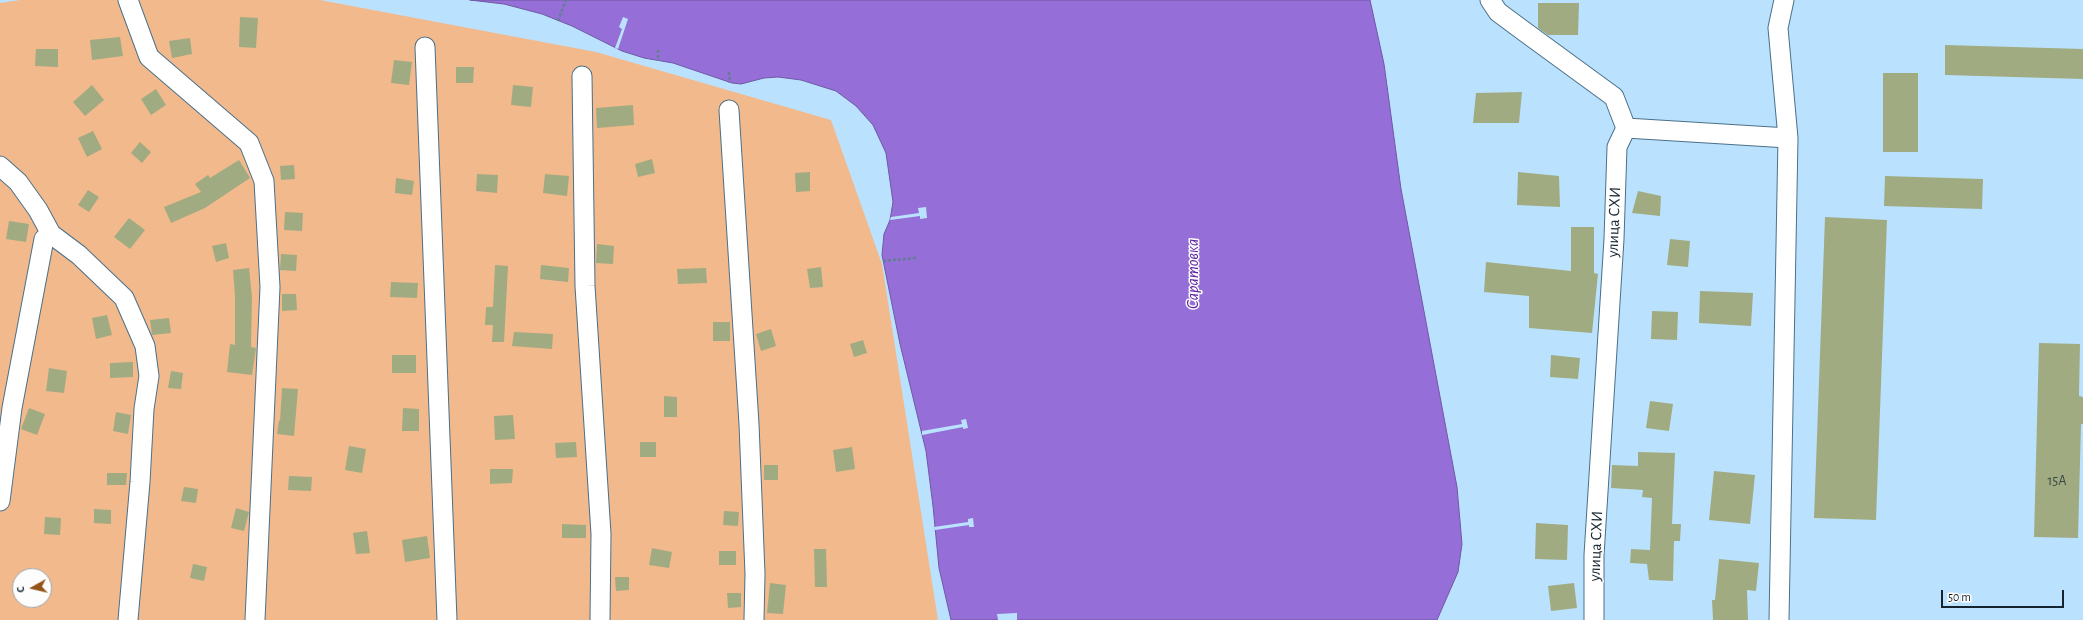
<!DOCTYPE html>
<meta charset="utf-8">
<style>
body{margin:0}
#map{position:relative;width:2083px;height:620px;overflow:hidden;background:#bae2fe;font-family:"Alegreya Sans",sans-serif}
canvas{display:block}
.north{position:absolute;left:12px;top:568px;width:40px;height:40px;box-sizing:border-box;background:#fdfdfd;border:1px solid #a0a6ab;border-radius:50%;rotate:262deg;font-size:11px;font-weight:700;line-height:16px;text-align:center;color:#15242f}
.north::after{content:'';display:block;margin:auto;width:14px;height:18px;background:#925419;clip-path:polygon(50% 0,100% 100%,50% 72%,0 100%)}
.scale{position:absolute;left:1941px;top:590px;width:123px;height:18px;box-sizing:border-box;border:2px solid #15242f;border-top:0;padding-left:5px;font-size:12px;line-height:14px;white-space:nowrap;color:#15242f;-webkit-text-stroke:3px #fdfdfd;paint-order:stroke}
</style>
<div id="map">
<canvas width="2083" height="620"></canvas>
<div class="north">С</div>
<div class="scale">50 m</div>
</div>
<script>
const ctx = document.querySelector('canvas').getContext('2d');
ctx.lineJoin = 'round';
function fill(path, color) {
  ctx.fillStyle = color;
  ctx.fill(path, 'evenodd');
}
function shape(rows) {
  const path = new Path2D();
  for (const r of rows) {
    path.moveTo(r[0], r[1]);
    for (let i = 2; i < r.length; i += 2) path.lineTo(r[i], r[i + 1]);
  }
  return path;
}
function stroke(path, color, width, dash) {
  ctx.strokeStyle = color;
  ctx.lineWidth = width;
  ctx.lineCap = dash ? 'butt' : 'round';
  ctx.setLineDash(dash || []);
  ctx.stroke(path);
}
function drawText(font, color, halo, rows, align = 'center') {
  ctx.font = font + ' "Alegreya Sans",sans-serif';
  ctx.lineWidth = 3;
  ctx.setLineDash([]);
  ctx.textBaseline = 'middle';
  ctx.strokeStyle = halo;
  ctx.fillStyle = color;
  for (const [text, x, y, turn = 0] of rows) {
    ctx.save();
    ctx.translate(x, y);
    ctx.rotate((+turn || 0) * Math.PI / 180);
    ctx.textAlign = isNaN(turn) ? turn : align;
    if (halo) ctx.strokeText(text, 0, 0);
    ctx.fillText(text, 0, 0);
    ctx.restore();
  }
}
const green = shape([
 [20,0,320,0,596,52,831,120,882,264,938,620,0,620,0,3],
 [20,576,44,576,44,600,20,600]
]);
const water = shape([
 [470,0,1370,0,1384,64,1401,189,1457,487,1462,544,1458,572,1437,620,951,620,939,568,933,506,926,451,900,344,882,255,884,234,890,220,893,202,886,153,873,125,856,106,836,91,801,80,778,77,764,78,741,84,732,83,673,63,644,58,622,51,572,26,542,14,504,4,470,0]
]);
const pier = shape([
 [623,17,628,19,618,49,615,48,622,29,619,27],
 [926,207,927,218,920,219,920,216,890,220,891,217,919,213,918,208],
 [966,419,968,428,963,429,963,427,922,435,922,431,962,424,961,420],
 [973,518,974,527,969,527,969,525,935,530,934,527,968,522,968,519],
 [1017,613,1017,620,998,620,997,614]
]);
const building = shape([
 [1538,3,1579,3,1578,35,1548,35,1538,28],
 [240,17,258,18,256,48,239,47],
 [120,37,123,56,92,60,90,40],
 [190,38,192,54,172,58,169,41],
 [1945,45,2083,49,2083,79,1945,75],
 [36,49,58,49,58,67,35,66],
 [394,60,412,62,409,85,391,83],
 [456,67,474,67,473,83,456,83],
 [1883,73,1918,73,1918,152,1883,152],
 [92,85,104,100,85,116,73,102],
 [513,85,533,87,531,107,511,105],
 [156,89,166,105,151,115,141,99],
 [1522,92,1519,123,1473,123,1476,93],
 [633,105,634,125,597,128,596,108],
 [93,131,102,149,87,157,78,138],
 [140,142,151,152,142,163,131,153],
 [652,159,655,173,638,177,635,164],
 [239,160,250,178,205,208,171,223,164,207,201,192,195,184,208,175,210,178],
 [294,165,295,179,281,180,280,166],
 [810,172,810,191,796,192,795,173],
 [1518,172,1559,176,1560,207,1517,205],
 [477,174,498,175,497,193,476,191],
 [545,174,569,176,567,196,543,193],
 [1885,176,1983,179,1982,209,1884,206],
 [396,178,414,181,412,195,395,193],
 [88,190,99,197,89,212,78,205],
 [1638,191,1661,196,1660,216,1632,213],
 [285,212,303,213,302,231,284,230],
 [1825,217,1887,220,1876,520,1814,518],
 [129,218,145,230,130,249,114,237],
 [9,221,29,224,26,242,6,239],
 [1571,227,1594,227,1594,273,1598,274,1592,333,1529,328,1529,296,1484,292,1486,262,1571,271],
 [1670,239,1690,241,1688,267,1667,265],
 [226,243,229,258,216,262,212,246],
 [597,244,614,246,613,264,596,263],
 [281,254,297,255,296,271,280,270],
 [495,265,508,266,504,342,492,342,493,325,485,325,486,307,493,307],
 [541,265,569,268,568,282,540,279],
 [821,267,823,287,810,288,807,269],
 [249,268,252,297,251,347,256,348,252,375,227,372,230,344,235,345,235,296,233,270],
 [706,268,707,283,678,284,677,269],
 [391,282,418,283,417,298,390,297],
 [1700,291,1753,293,1751,326,1699,323],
 [282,294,296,294,297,310,282,311],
 [1652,311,1678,312,1677,340,1651,339],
 [107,315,112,335,96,339,92,318],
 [169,318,171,333,152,335,150,320],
 [713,322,730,322,730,341,713,341],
 [771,329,776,346,761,351,756,334],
 [514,332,553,334,552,349,512,346],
 [863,340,867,353,854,357,850,344],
 [2039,343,2080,344,2079,396,2083,397,2083,424,2081,424,2078,538,2034,537],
 [392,355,416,355,416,373,392,373],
 [1551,355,1580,358,1578,379,1550,377],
 [133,362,133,377,110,378,110,363],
 [49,368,67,371,64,393,46,391],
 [171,371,183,373,181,389,168,388],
 [282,388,298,389,294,436,277,434,279,420,280,421],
 [664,396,677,397,677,417,664,417],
 [1650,401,1673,404,1669,431,1646,428],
 [29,408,45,414,37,435,21,429],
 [403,408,419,409,419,431,402,431],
 [116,412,131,415,128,434,113,431],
 [513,415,515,439,495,440,494,416],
 [576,442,577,457,556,458,555,443],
 [640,442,656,442,656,457,640,457],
 [349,446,366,449,362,473,345,470],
 [852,447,855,469,836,472,833,450],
 [1638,452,1675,453,1672,524,1681,524,1680,541,1674,541,1673,581,1649,580,1647,564,1630,563,1631,549,1650,550,1652,498,1642,497,1643,490,1611,488,1612,465,1638,466],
 [764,465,778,465,778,480,764,480],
 [490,469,513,469,512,483,490,484],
 [1714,471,1755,475,1750,524,1709,520],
 [107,473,127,473,126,485,107,485],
 [289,476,312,477,311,491,288,490],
 [184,487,198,489,196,503,181,501],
 [236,508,249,512,244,531,231,528],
 [94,509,111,510,111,524,94,523],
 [724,511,739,512,738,526,723,525],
 [45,517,61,518,60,535,44,534],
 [1536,523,1568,525,1567,560,1535,559],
 [562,524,586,525,586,538,562,538],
 [367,531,370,553,356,554,353,533],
 [427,536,430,558,405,562,402,540],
 [652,548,672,552,669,568,649,565],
 [814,549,826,549,827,587,815,587],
 [719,551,736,551,736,565,719,565],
 [1719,559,1759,563,1756,591,1747,590,1748,620,1713,620,1712,600,1715,600],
 [193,564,207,567,204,581,190,578],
 [615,577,629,577,629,590,616,591],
 [770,583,786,585,783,614,767,613],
 [1574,583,1577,608,1551,611,1548,586],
 [727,593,741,593,741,607,728,608]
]);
const path = shape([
 [558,21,566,0],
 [658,50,658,61],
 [729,72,730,83],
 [883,261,916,258]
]);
const minor = shape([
 [128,0,149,57,249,143,264,181,270,287,255,620],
 [1490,0,1498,12,1525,32,1614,97,1626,128],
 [425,47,447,620],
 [582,76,585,286,601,534,600,620],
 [729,110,749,424,755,574,754,620],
 [0,166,18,182,38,210,51,234,44,239,12,408,0,501],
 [51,234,79,255,124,298,145,346,149,376,144,409,140,482,128,620],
 [1594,620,1594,555,1614,239,1617,147,1626,128,1788,138,1778,28,1784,0],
 [1779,620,1788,138]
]);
const numberNames = [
 ["15А",2057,481]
];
const streetNames = [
 ["улица СХИ",1614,222,-88],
 ["улица СХИ",1596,546,-88]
];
const waterNames = [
 ["Саратовка",1193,274,-90]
];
fill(green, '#f2b98c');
fill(water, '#956ed8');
stroke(water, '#6f58a5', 1);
fill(pier, '#bae2fe');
fill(building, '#a1ab82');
stroke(minor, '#4b7088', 21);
stroke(path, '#637e91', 2.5, [3, 2]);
stroke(minor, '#fff', 19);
drawText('14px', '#384644', null, numberNames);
drawText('16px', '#15242f', '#fdfdfd', streetNames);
drawText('italic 17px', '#5c219f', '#fdfdfd', waterNames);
</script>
